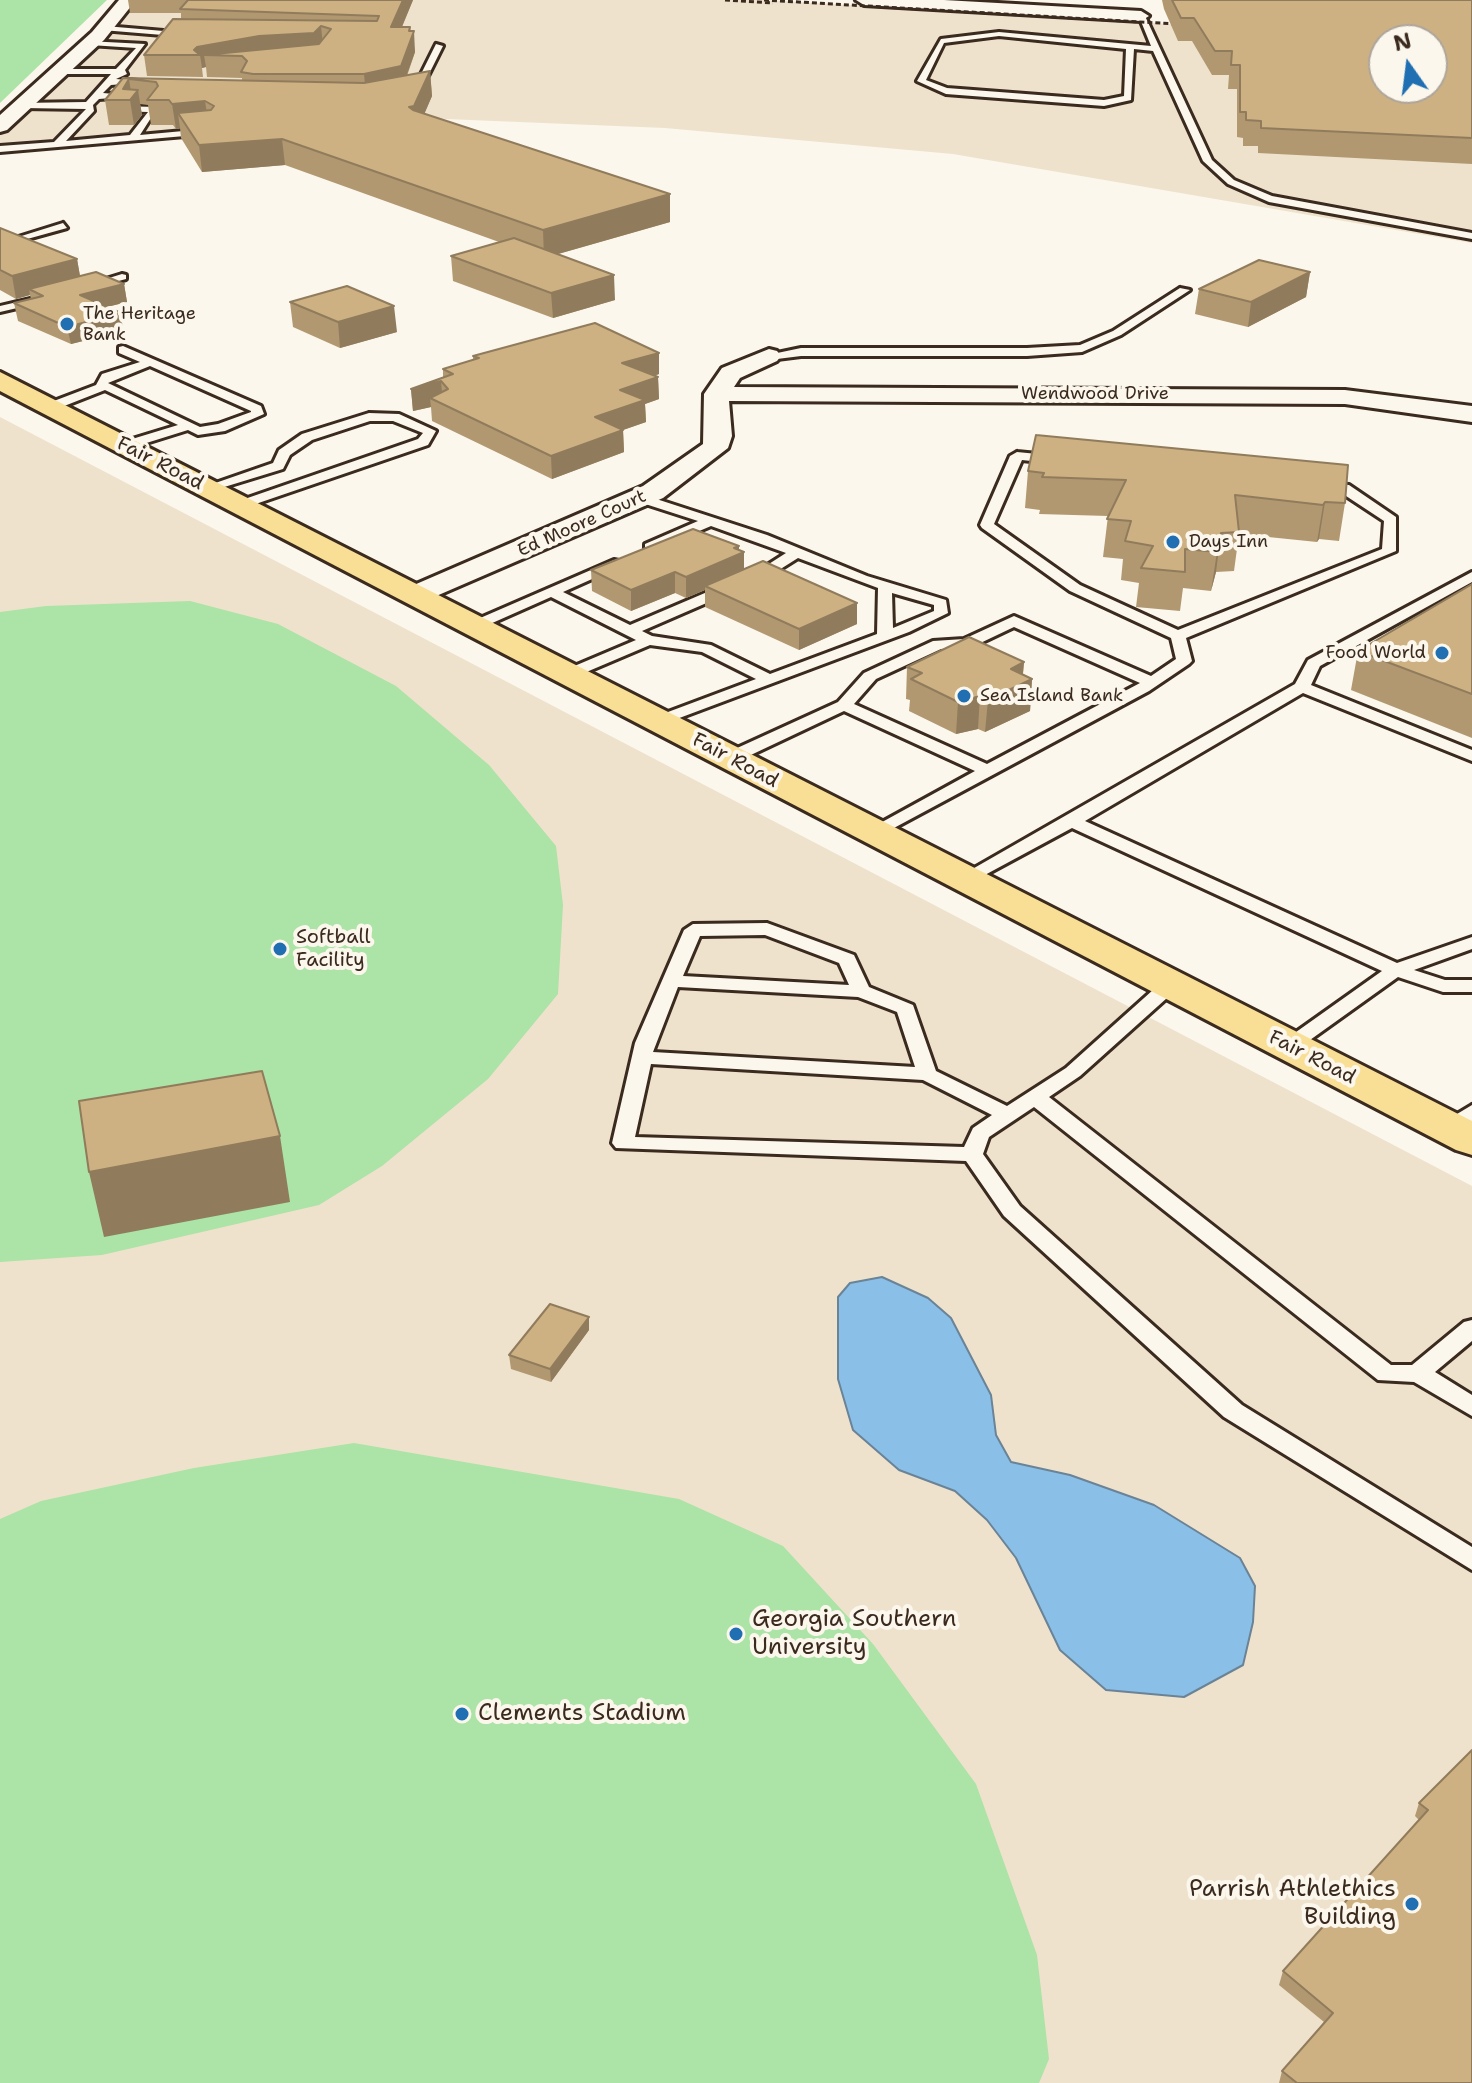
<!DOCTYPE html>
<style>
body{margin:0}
#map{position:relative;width:1472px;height:2083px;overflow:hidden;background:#fbf7ec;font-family:"Shantell Sans",sans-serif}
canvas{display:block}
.north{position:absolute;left:1368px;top:24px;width:80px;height:80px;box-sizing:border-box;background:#fbf7ec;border:2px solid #aea59a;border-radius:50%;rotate:346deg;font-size:22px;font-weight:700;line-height:32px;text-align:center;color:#3b2a1e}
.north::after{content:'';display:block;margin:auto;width:28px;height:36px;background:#1f6fb2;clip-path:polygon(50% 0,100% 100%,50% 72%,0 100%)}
</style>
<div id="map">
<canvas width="1472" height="2083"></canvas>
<div class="north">N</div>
</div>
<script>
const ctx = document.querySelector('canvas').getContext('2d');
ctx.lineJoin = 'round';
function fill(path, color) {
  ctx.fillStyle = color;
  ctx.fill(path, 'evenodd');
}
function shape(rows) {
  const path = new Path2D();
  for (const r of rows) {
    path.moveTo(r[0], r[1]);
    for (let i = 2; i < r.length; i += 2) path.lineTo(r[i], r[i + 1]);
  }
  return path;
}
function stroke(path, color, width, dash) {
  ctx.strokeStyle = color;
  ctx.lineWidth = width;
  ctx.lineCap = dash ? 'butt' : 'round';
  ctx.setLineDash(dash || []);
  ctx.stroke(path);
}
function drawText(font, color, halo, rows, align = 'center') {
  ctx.font = font + ' "Shantell Sans",sans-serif';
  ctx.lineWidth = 8;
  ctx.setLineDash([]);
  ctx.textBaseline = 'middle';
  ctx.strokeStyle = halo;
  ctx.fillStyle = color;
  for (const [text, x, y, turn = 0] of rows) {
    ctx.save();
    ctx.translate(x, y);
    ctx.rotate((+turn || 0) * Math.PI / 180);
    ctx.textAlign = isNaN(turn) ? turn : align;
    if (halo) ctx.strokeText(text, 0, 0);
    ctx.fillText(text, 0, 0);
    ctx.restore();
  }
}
const built = shape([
 [128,0,764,0,1472,42,1472,243,953,154,665,128,422,118,0,151,0,126],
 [1384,40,1432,40,1432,88,1384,88],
 [0,417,1472,1186,1472,2083,0,2083]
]);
const green = shape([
 [0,0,107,0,0,103],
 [190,601,278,624,396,686,489,765,556,846,563,905,558,994,488,1079,382,1166,319,1205,102,1255,0,1262,0,612,46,606],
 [354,1443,679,1499,783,1546,873,1644,976,1784,1037,1955,1049,2059,1039,2083,0,2083,0,1519,41,1501,194,1468]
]);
const water = shape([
 [882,1277,928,1298,951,1318,991,1395,996,1435,1011,1462,1070,1475,1154,1505,1240,1558,1255,1586,1253,1622,1243,1665,1184,1697,1106,1690,1060,1650,1016,1558,987,1520,955,1491,899,1470,853,1430,838,1379,838,1297,850,1283,882,1277]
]);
const service = shape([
 [1138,14,1145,16,1212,160,1234,180,1272,196,1472,233,1472,239,1269,202,1228,184,1203,161,1153,51,1134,49,1131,100,1104,106,946,94,917,81,941,39,999,32,1151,46,1138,14],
 [999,36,1126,49,1124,96,1104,100,947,88,926,80,944,43,999,36],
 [105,26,187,33,191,35,187,37,102,30,105,26],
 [87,41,145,44,125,70,127,74,116,79,149,82,111,85,103,93,137,96,99,99,93,105,94,111,66,141,130,135,148,112,113,111,116,106,158,107,140,135,205,129,208,134,0,152,0,146,54,142,86,109,23,108,20,103,86,102,111,74,60,74,57,69,116,69,136,48,90,45,87,41],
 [436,44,443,46,421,90,408,93,408,89,414,88,436,44],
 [63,223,67,228,20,241,15,238,63,223],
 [122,274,126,275,126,279,89,289,83,286,122,274],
 [1180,288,1190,290,1121,335,1082,352,1027,356,801,356,769,360,763,356,801,348,1027,348,1080,345,1113,331,1180,288],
 [39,297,45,300,43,302,0,312,0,306,39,297],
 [123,346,261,406,264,414,225,431,198,435,188,430,124,450,119,449,119,443,178,425,105,390,54,410,46,410,46,404,96,385,102,374,140,362,119,353,119,347,123,346],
 [150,366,251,411,251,412,218,424,200,427,108,383,150,366],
 [369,413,399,414,436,431,428,445,241,509,236,508,236,502,418,439,423,433,393,421,370,421,312,440,290,455,283,469,208,492,201,488,273,463,279,450,302,434,369,413],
 [1017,452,1058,456,1065,460,1058,464,1022,460,994,524,1080,585,1178,630,1382,549,1384,521,1340,492,1316,488,1316,482,1349,485,1396,517,1396,551,1186,638,1192,661,1189,664,1149,691,879,836,867,836,864,832,975,771,844,711,736,762,724,762,724,754,838,702,864,673,933,641,964,639,1014,616,1151,676,1176,659,1171,638,1070,591,982,528,980,525,1010,456,1017,452],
 [1014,627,1140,683,987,764,854,704,876,679,941,649,972,647,1014,627],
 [641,494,767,535,867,576,946,600,948,613,909,632,658,726,650,721,652,718,756,679,702,652,650,645,577,676,565,676,565,670,636,640,551,597,481,628,471,628,471,622,614,560,619,561,619,567,563,592,630,625,761,569,786,553,711,526,655,550,645,550,645,544,698,521,636,501,636,495,641,494],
 [798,558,878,588,877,634,770,674,711,645,652,636,642,631,771,575,798,558],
 [892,593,934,605,934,611,893,628,892,593],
 [1472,572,1472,582,1320,666,1311,685,1472,750,1472,761,1303,693,1085,821,1397,963,1472,937,1472,949,1414,970,1445,980,1472,980,1472,992,1443,992,1398,977,1296,1050,1289,1052,1282,1050,1279,1046,1282,1042,1382,971,1072,828,970,883,958,883,955,879,1295,684,1308,660,1472,572],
 [767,923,854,955,869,987,913,1005,936,1071,1007,1106,1066,1068,1163,981,1177,981,1180,985,1177,989,1080,1076,1049,1097,1391,1365,1412,1365,1464,1322,1472,1320,1472,1341,1435,1372,1472,1395,1472,1416,1414,1382,1378,1380,1034,1107,989,1137,983,1154,1020,1206,1242,1405,1472,1547,1472,1570,1224,1417,1004,1216,966,1161,616,1148,612,1143,635,1043,684,930,693,924,767,923],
 [765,935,839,963,849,985,683,976,700,936,765,935],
 [678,987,858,997,897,1012,915,1067,653,1052,678,987],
 [651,1064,923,1080,992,1115,973,1128,964,1147,635,1137,651,1064],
 [1472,1105,1472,1122,1456,1133,1442,1133,1438,1128,1442,1123,1472,1105]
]);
const minor = shape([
 [856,0,944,0,1141,11,1149,16,1141,21,864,5,856,0],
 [769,349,777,351,781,356,777,361,740,378,734,387,1345,390,1472,406,1472,422,1345,404,729,401,732,436,728,448,663,498,427,600,407,600,402,594,407,588,643,486,703,444,704,394,722,368,769,349]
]);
const tertiary = shape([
 [119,0,136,0,104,40,7,130,0,132,0,115,92,32,119,0]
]);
const primary = shape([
 [0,372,1472,1121,1472,1155,1456,1150,0,391,0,372]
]);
const rail = shape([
 [725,0,773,3],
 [764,0,1193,25]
]);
const wall = shape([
 [128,0,413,0,402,27,411,31,415,52,407,76,430,71,432,96,424,114,670,222,558,254,615,300,553,318,453,281,451,256,499,242,285,165,202,172,181,138,180,128,176,129,173,125,151,125,148,105,140,104,142,115,134,125,109,125,105,100,123,78,242,81,242,78,207,77,206,67,202,68,203,77,147,76,144,55,181,19,181,13,130,13],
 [1162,0,1472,0,1472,164,1258,153,1258,146,1243,146,1243,138,1237,137,1237,89,1228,89,1229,75,1212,75,1192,41,1178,41,1164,9],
 [0,228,77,259,80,276,124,284,127,302,106,307,123,331,71,344,18,321,14,303,31,299,30,295,16,299,0,290],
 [1310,272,1306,297,1248,327,1195,314,1199,289],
 [290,302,397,332,340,348,293,327],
 [659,353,659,374,655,376,658,377,659,399,645,404,646,422,623,430,624,452,552,479,432,421,431,407,413,411,411,389,443,377,443,369,473,360,473,356],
 [1036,435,1345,503,1339,541,1319,539,1317,542,1239,534,1234,571,1216,572,1211,591,1183,588,1180,611,1136,607,1139,583,1121,580,1123,559,1103,557,1108,516,1039,514,1040,510,1025,508,1028,471],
 [739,550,744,569,857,624,799,650,705,607,705,590,686,598,675,593,631,611,592,591,591,570],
 [1472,584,1472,738,1351,690,1358,651],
 [1024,662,1023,674,1032,679,1030,711,985,732,978,729,956,734,909,711,910,700,906,699,907,667],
 [589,1330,551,1382,511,1369,509,1355],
 [1472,1750,1472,2083,1279,2083,1282,2071,1324,2022,1279,1985,1283,1971,1419,1820,1415,1816,1419,1803]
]);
const shadedWall = shape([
 [403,0,413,0,393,48,391,27],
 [321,26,323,46,242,56,204,55,206,67,202,68,200,55,194,50,197,47],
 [410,27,411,37,414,31,415,52,402,88,366,96,364,74,409,31],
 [430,71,432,96,417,131,409,107],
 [129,79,132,98,138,90,142,115,134,125,130,100,123,89],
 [205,101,209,126,178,113,180,128,176,129,172,104],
 [282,139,285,165,202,172,199,145],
 [670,194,670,222,544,258,543,230],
 [77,259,81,282,29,289,30,295,16,299,12,276],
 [1310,272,1306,297,1248,327,1251,302],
 [614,275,615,300,553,318,551,293],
 [124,284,127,302,83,313,80,295],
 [394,306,397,332,340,348,338,322],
 [121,313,123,331,71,344,67,327],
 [659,353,659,374,622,385,622,363],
 [658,377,659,399,645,404,646,422,623,430,624,452,552,479,551,456,595,417,620,390],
 [441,381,443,404,430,398,431,407,413,411,411,389],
 [1325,502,1319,539,1317,542,1323,505],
 [1221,533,1216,572,1211,591,1217,552],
 [739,546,739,555,744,552,744,573,705,586,705,590,686,598,686,577],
 [675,572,675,593,631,611,631,590],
 [857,603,857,624,799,650,799,629],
 [1024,662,1022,683,1032,679,1030,711,985,732,988,700,1011,669],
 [980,696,978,729,956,734,958,702],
 [280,1136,290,1202,104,1237,89,1172],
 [589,1317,589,1330,551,1382,550,1369]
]);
const building = shape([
 [188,0,403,0,391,27,410,27,409,31,414,31,401,66,364,74,253,74,241,72,247,61,242,56,204,55,319,44,331,29,321,26,314,33,259,36,197,47,194,50,200,55,144,55,173,19,377,21,379,16,180,9,188,0],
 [1172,0,1472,0,1472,138,1261,128,1261,121,1246,120,1246,112,1240,112,1240,65,1231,65,1232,51,1215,51,1194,18,1181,18,1172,0],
 [1384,40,1432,40,1432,88,1384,88,1384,40],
 [430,71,414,106,409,107,413,110,670,194,543,230,282,139,199,145,178,113,211,110,214,106,205,101,172,104,169,100,147,100,158,86,156,82,129,79,123,89,138,90,130,100,105,100,123,78,364,83,430,71],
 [0,228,77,259,12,276,0,270,0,228],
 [514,238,614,275,551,293,451,256,514,238],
 [1259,260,1310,272,1251,302,1199,289,1259,260],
 [96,272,124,284,80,295,121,313,67,327,14,303,43,296,29,289,96,272],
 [347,286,394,306,338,322,290,302,347,286],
 [595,323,659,353,622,363,658,377,620,390,645,400,595,417,623,430,551,456,430,398,448,389,441,381,411,389,453,374,443,369,479,358,473,356,595,323],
 [1036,435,1348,465,1345,503,1325,502,1323,505,1235,495,1239,532,1221,533,1217,552,1185,549,1185,572,1141,568,1153,546,1125,541,1131,521,1107,519,1126,480,1042,477,1044,473,1028,471,1036,435],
 [693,529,739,546,734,548,744,552,686,577,675,572,631,590,591,570,693,529],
 [763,561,857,603,799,629,705,586,763,561],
 [1472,584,1472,694,1358,651,1472,584],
 [969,637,1024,662,1011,669,1032,679,988,700,980,696,958,702,911,679,922,673,907,667,969,637],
 [262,1071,280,1136,89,1172,79,1101,262,1071],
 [550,1304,589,1317,550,1369,509,1355,550,1304],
 [1472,1750,1472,2083,1297,2083,1282,2071,1333,2013,1283,1971,1428,1810,1419,1803,1472,1750]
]);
const markers = [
 [67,324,8,"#1f6fb2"],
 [1173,542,8,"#1f6fb2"],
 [1442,653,8,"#1f6fb2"],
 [964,696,8,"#1f6fb2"],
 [280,949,8,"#1f6fb2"],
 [736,1634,8,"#1f6fb2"],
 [462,1714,8,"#1f6fb2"],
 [1412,1904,8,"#1f6fb2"]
];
const farPoinames = [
 ["The Heritage",83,314],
 ["Bank",83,335],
 ["Days Inn",1189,542],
 ["Food World",1426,653,"right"],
 ["Sea Island Bank",980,696]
];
const farStreetnames = [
 ["Wendwood Drive",1095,394],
 ["Ed Moore Court",582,524,-24]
];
const streetNames = [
 ["Fair Road",160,464,27],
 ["Fair Road",735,761,28],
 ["Fair Road",1312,1058,27]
];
const poiNames = [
 ["Softball",296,938],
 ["Facility",296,961]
];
const nearPoinames = [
 ["Georgia Southern",752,1620],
 ["University",752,1648],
 ["Clements Stadium",478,1714],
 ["Parrish Athlethics",1396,1890,"right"],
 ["Building",1396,1918,"right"]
];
fill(built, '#eee2cc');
fill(green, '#ace3a6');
fill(water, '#8abfe7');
stroke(water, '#6a8397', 2);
stroke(service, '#3b2a1e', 6);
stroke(minor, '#3b2a1e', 6);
stroke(tertiary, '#3b2a1e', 6);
stroke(primary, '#3b2a1e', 6);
fill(service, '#fbf7ec');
fill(minor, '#fbf7ec');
fill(tertiary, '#fbf7ec');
fill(primary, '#f9df96');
stroke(rail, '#3b2a1e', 3, [5, 3]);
fill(wall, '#b19871');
fill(shadedWall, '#907c5c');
fill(building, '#ceb183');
stroke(building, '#907c5c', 2);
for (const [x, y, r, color] of markers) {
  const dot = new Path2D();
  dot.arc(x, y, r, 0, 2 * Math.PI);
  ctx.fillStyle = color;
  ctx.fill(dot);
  stroke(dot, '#fbf7ec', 3);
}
drawText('18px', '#3b2a1e', '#fbf7ec', farPoinames, 'left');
drawText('18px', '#3b2a1e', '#fbf7ec', farStreetnames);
drawText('20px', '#3b2a1e', '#fbf7ec', streetNames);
drawText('20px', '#3b2a1e', '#fbf7ec', poiNames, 'left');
drawText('24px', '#3b2a1e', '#fbf7ec', nearPoinames, 'left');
</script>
